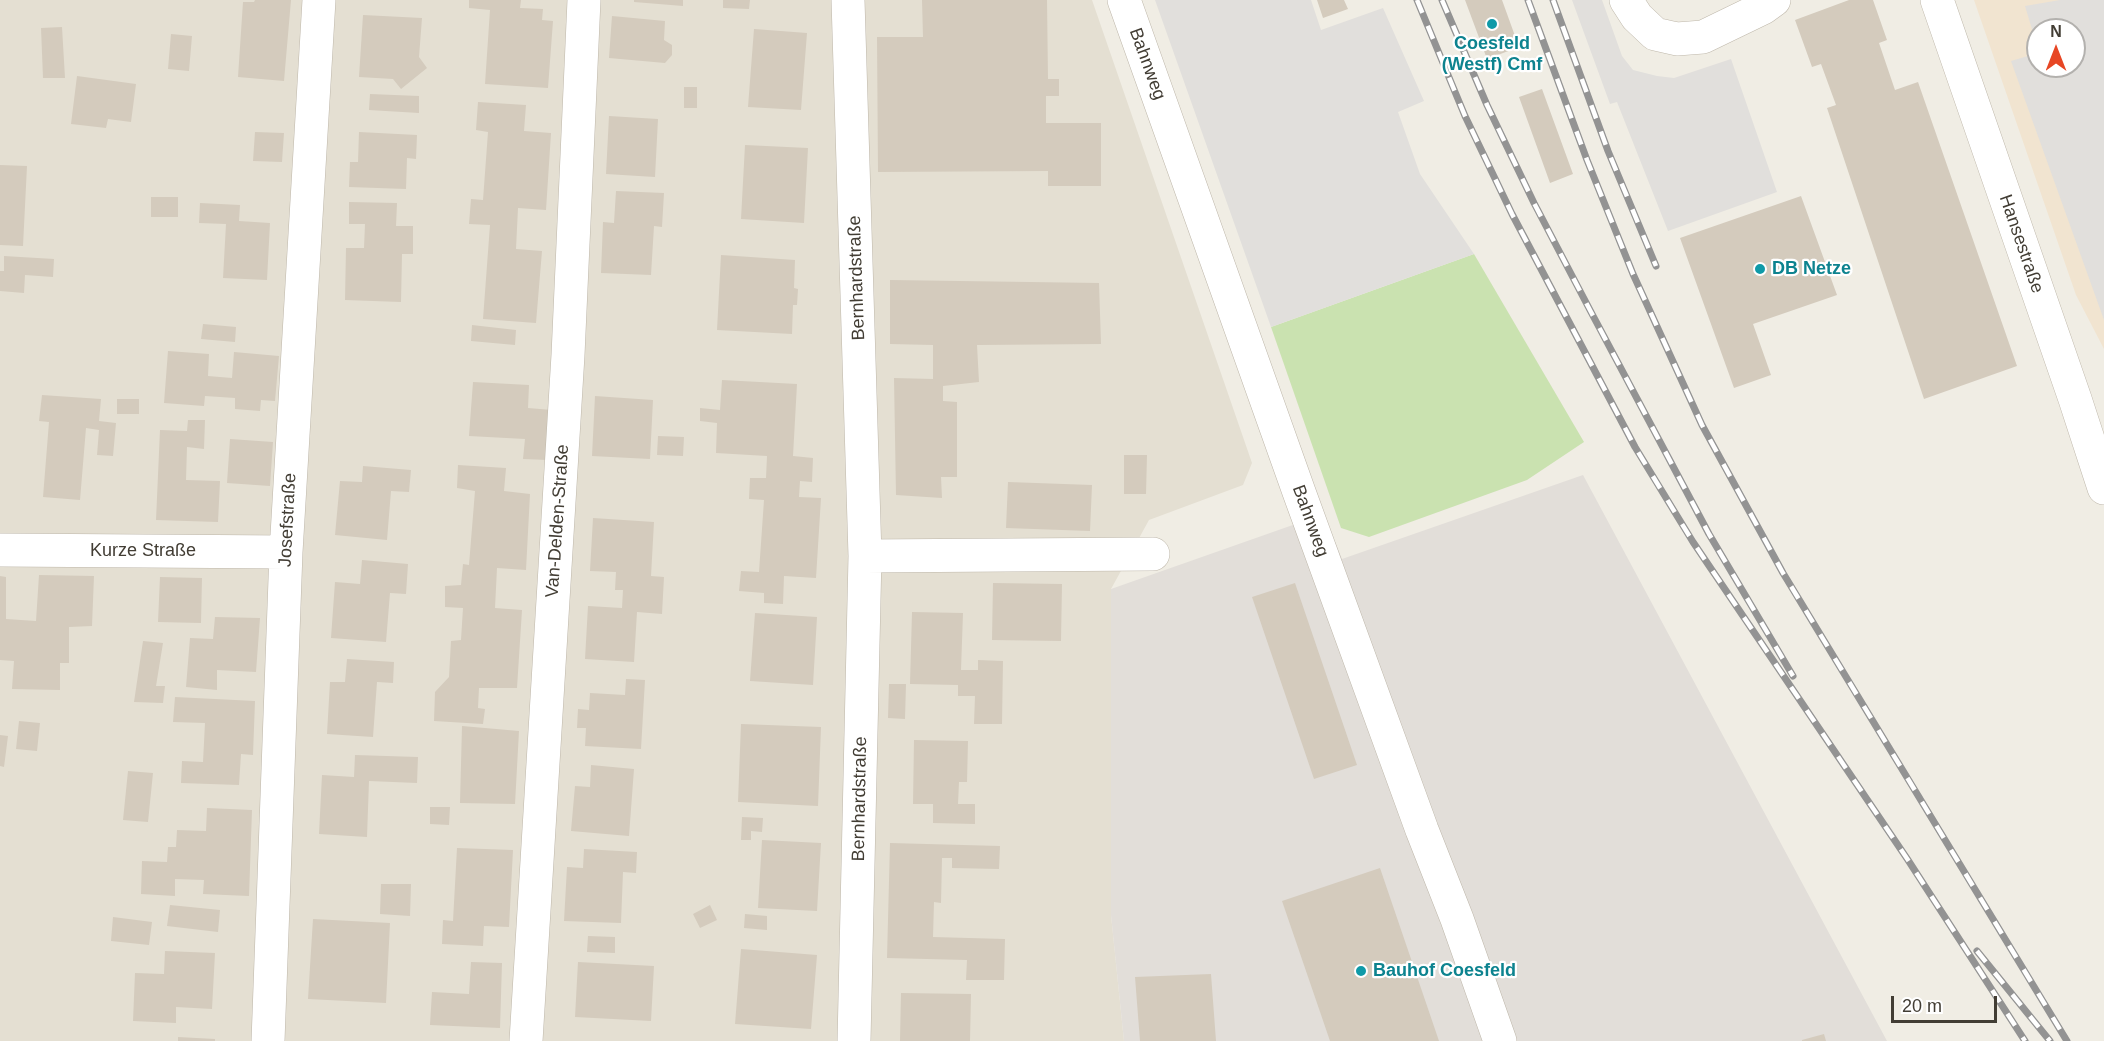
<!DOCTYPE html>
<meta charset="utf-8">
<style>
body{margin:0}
#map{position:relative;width:2104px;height:1041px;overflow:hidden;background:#f0ede4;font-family:Helvetica,sans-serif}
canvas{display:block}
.north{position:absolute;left:2026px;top:18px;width:60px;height:60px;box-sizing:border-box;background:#fff;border:2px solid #b3b1ae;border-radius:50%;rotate:0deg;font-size:16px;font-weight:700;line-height:24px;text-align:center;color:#423d34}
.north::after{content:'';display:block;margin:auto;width:21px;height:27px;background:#e74624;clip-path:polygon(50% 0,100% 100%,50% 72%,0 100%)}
.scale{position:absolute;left:1891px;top:996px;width:106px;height:27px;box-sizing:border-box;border:3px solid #423d34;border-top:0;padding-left:8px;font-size:18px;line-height:21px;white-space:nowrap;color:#423d34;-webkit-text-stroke:4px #fff;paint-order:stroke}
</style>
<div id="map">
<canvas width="2104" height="1041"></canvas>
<div class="north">N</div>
<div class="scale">20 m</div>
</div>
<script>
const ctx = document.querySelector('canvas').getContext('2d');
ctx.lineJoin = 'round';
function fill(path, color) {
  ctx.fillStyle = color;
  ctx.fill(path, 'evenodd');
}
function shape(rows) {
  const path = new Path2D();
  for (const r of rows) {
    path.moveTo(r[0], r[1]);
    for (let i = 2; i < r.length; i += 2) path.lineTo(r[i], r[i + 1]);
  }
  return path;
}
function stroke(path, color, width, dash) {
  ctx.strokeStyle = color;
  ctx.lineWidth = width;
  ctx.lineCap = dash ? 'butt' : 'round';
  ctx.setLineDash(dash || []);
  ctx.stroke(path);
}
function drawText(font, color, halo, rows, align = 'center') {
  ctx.font = font + ' Helvetica,sans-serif';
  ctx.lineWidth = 4.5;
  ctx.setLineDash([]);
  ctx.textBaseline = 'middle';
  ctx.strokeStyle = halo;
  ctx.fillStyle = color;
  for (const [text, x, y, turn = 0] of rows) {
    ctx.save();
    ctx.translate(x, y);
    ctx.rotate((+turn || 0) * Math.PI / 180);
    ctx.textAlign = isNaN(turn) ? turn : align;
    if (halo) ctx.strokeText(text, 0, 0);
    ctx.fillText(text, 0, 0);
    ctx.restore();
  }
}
const residential = shape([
 [0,0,1092,0,1252,463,1243,485,1149,520,1111,589,1111,915,1124,1041,0,1041]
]);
const commercial = shape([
 [1974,0,2104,0,2104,349,2076,295],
 [2038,30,2074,30,2074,66,2038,66]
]);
const industrial = shape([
 [1583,475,1887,1041,1124,1041,1111,915,1111,589,1324,514,1342,559]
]);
const green = shape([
 [1474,254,1584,442,1527,480,1369,537,1341,528,1271,327]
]);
const parking = shape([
 [1155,0,1311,0,1321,30,1383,8,1424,101,1398,112,1420,174,1474,254,1271,327],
 [1572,0,1602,0,1622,56,1633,70,1657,76,1674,78,1731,59,1777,192,1668,231,1617,102,1610,104],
 [2060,0,2104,0,2104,320,2011,61,2038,53,2038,66,2074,66,2074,30,2038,30,2038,49,2025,6]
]);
const building = shape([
 [255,0,291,0,284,81,238,77,243,2,254,2],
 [469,0,521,0,520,8,543,9,542,20,553,21,548,88,485,84,490,10,469,8],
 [634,0,683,0,683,6,634,2],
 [723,0,750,0,749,9,723,8],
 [922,0,1047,0,1048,79,1059,79,1059,96,1046,96,1046,123,1101,123,1101,186,1048,186,1048,171,878,172,877,37,923,37],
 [1317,0,1344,0,1348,9,1323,18],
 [1465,0,1502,0,1519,47,1487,59],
 [1849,0,1873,0,1887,40,1879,43,1895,90,1918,82,2017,366,1924,399,1827,108,1836,105,1821,64,1812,67,1795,20],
 [363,15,422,18,419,57,427,68,401,89,393,79,359,77],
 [612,16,665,21,664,40,672,45,672,55,665,63,609,58],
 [62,27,65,78,43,78,41,28],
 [754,29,807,33,801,110,748,107],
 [171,34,192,36,189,71,168,69],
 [77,76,136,84,131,122,108,119,106,128,71,124],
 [684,87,697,87,697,108,684,108],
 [1542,89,1573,174,1550,183,1519,97],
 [370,94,419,96,419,113,369,110],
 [478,102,526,105,524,131,551,133,546,210,518,208,516,249,542,251,536,323,483,319,490,225,469,224,471,199,483,200,488,132,476,130],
 [609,116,658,119,655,177,606,174],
 [255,132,284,133,282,162,253,161],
 [359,132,417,135,416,159,407,158,406,189,349,187,350,162,358,162],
 [745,145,808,148,804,223,741,219],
 [0,165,27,166,23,246,0,245],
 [616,191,664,193,662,227,654,226,651,275,601,273,603,222,614,223],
 [1801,196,1837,295,1753,324,1771,375,1734,388,1680,238],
 [151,197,178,197,178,217,151,217],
 [349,202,397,203,396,226,413,226,413,254,402,254,401,302,345,300,346,248,364,248,365,224,349,224],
 [200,203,240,205,239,221,270,223,267,280,223,278,226,224,199,223],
 [721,255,795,260,794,288,798,289,797,305,793,305,792,334,717,330],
 [4,256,54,259,53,277,25,275,24,293,0,291,0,271,4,271],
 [890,280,1099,283,1101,344,977,345,979,382,943,386,943,401,957,402,957,477,941,477,942,498,896,495,894,378,933,379,933,345,890,344],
 [203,324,236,327,235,342,201,339],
 [472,325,516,330,515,345,471,341],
 [168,351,209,354,208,376,232,378,234,352,279,356,275,401,261,400,260,411,235,409,235,398,205,396,204,406,164,403],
 [722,380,797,384,793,456,813,458,812,482,800,481,799,497,821,498,816,578,784,576,783,604,764,603,764,593,739,591,741,571,759,572,764,500,749,499,750,478,766,478,767,456,716,453,717,423,700,421,700,408,720,410],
 [473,382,529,385,528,408,552,410,548,460,523,459,525,439,469,436],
 [42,395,101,399,99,421,116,423,113,456,97,455,99,430,86,428,80,500,43,497,49,422,39,421],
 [595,396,653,400,650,459,592,456],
 [117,399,139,399,139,414,117,414],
 [188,420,205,420,204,449,187,447,186,480,220,481,218,522,156,520,160,430,187,431],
 [658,436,684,437,683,456,657,455],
 [230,439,273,442,270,486,227,483],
 [1124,455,1147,455,1146,494,1124,494],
 [458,465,506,468,504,491,530,494,526,570,497,568,495,608,522,610,517,688,479,688,478,708,485,709,483,724,434,721,435,692,449,677,451,641,461,640,463,608,445,607,445,586,461,585,463,564,469,565,475,491,457,488],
 [363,466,411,470,409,492,391,491,387,540,335,535,340,481,362,482],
 [1008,482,1092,485,1090,531,1006,528],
 [593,518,654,522,651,576,664,577,662,614,637,612,634,662,585,659,588,606,622,608,623,590,615,590,616,572,590,571],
 [362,560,408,564,406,594,390,593,386,642,331,638,335,582,360,584],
 [39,575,94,576,92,626,69,627,69,663,60,663,60,690,12,689,14,661,0,660,0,576,6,577,6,619,36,621],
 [160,577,202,578,201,623,158,622],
 [993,583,1062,584,1061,641,992,640],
 [1295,583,1357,765,1314,779,1252,597],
 [912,612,963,613,961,670,978,670,978,660,1003,661,1002,724,974,724,975,696,958,696,958,685,910,684],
 [755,613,817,617,813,685,750,681],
 [215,617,260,618,256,672,217,670,217,690,186,687,190,638,213,639],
 [143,641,163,643,156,686,165,686,163,703,134,702],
 [347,659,394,662,393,683,377,682,373,737,327,734,330,682,345,682],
 [626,679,645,680,641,749,585,746,586,728,577,728,578,709,589,710,590,693,625,695],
 [889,684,906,684,905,719,888,718],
 [175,697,255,701,253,755,241,754,239,785,181,783,182,761,203,762,205,723,173,722],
 [19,721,40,723,37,751,16,749],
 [741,724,821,727,818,806,738,802],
 [462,726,519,731,515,804,460,803],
 [0,735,8,736,4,767,0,766],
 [914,740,968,741,967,782,959,782,958,804,975,804,975,824,933,823,933,804,913,804],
 [355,755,418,757,417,783,369,781,367,837,319,834,322,775,354,777],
 [591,765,634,769,629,836,571,831,575,786,590,787],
 [128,771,153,773,148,822,123,820],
 [430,807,450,807,449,825,430,824],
 [207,808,252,810,249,896,203,894,204,880,175,879,175,896,141,894,142,861,167,862,168,847,176,847,177,830,206,831],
 [742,817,763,818,762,832,751,831,751,840,741,840],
 [762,840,821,843,817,911,758,908],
 [890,843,1000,846,999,869,952,868,952,858,942,858,941,903,934,902,933,937,1005,939,1004,980,966,980,967,960,887,958],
 [457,848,513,850,509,927,484,926,483,946,442,944,443,920,453,921],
 [584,849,637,852,636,873,623,872,621,923,564,921,567,867,583,868],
 [1380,868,1439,1041,1330,1041,1282,901],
 [381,884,411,884,410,916,380,914],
 [170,905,220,910,218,932,167,926],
 [710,905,717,920,700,928,693,914],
 [745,914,767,916,767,930,744,928],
 [113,917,152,922,149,945,111,941],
 [313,919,390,923,386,1003,308,999],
 [588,936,615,937,615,953,587,952],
 [741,949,817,955,811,1029,735,1024],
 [165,951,215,953,212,1009,176,1007,176,1023,133,1021,135,973,164,974],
 [471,962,502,963,500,1028,430,1025,432,992,469,994],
 [578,962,654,966,651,1021,575,1017],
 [1211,974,1216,1041,1140,1041,1135,977],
 [901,993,971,994,970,1041,900,1041],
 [1824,1034,1826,1041,1802,1041,1802,1040],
 [178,1037,215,1039,215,1041,178,1041]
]);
const minor = shape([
 [848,0,865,556,854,1041],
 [1124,0,1299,492,1422,830,1457,919,1500,1041],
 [1626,0,1637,17,1655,34,1677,39,1703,37,1763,8,1774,0],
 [1937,0,2075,399,2104,488],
 [0,550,286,552],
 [865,556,1153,554],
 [268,1041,286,552,319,0],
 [526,1041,568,355,584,0]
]);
const rail = shape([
 [1417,0,1465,116,1512,214,1635,447,1693,542,1908,860,2025,1041],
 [1442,0,1487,105,1534,203,1591,312,1709,534,1793,676],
 [1528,0,1587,160,1633,274,1702,425,1783,573,2067,1041],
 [1553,0,1608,151,1656,266],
 [1977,951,2050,1041]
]);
const markers = [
 [1492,24,6,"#0f9aa8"],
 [1760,269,6,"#0f9aa8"],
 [1361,971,6,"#0f9aa8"]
];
const cultureNames = [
 ["Coesfeld",1492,44,"center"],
 ["(Westf) Cmf",1492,65,"center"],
 ["DB Netze",1772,269],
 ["Bauhof Coesfeld",1373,971]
];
const streetNames = [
 ["Bahnweg",1147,64,70],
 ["Hansestraße",2021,244,71],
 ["Bernhardstraße",857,278,-92],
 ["Josefstraße",288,520,-87],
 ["Van-Delden-Straße",558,521,-86],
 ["Bahnweg",1310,521,70],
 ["Kurze Straße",143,551],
 ["Bernhardstraße",860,799,-89]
];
fill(residential, '#e4dfd2');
fill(commercial, '#f1e4d0');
fill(industrial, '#e2ded9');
fill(green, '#cae2b0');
fill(parking, '#e1dfdc');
fill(building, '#d4cbbd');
stroke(minor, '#beb7aa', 34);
stroke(minor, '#fff', 33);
stroke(rail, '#939393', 7);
stroke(rail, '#fff', 4.5, [14]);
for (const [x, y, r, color] of markers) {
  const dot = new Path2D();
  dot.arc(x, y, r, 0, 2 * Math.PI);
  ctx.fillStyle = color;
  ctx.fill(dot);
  stroke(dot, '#fff', 2);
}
drawText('bold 18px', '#0d838f', '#fff', cultureNames, 'left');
drawText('18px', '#423d34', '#fff', streetNames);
</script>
